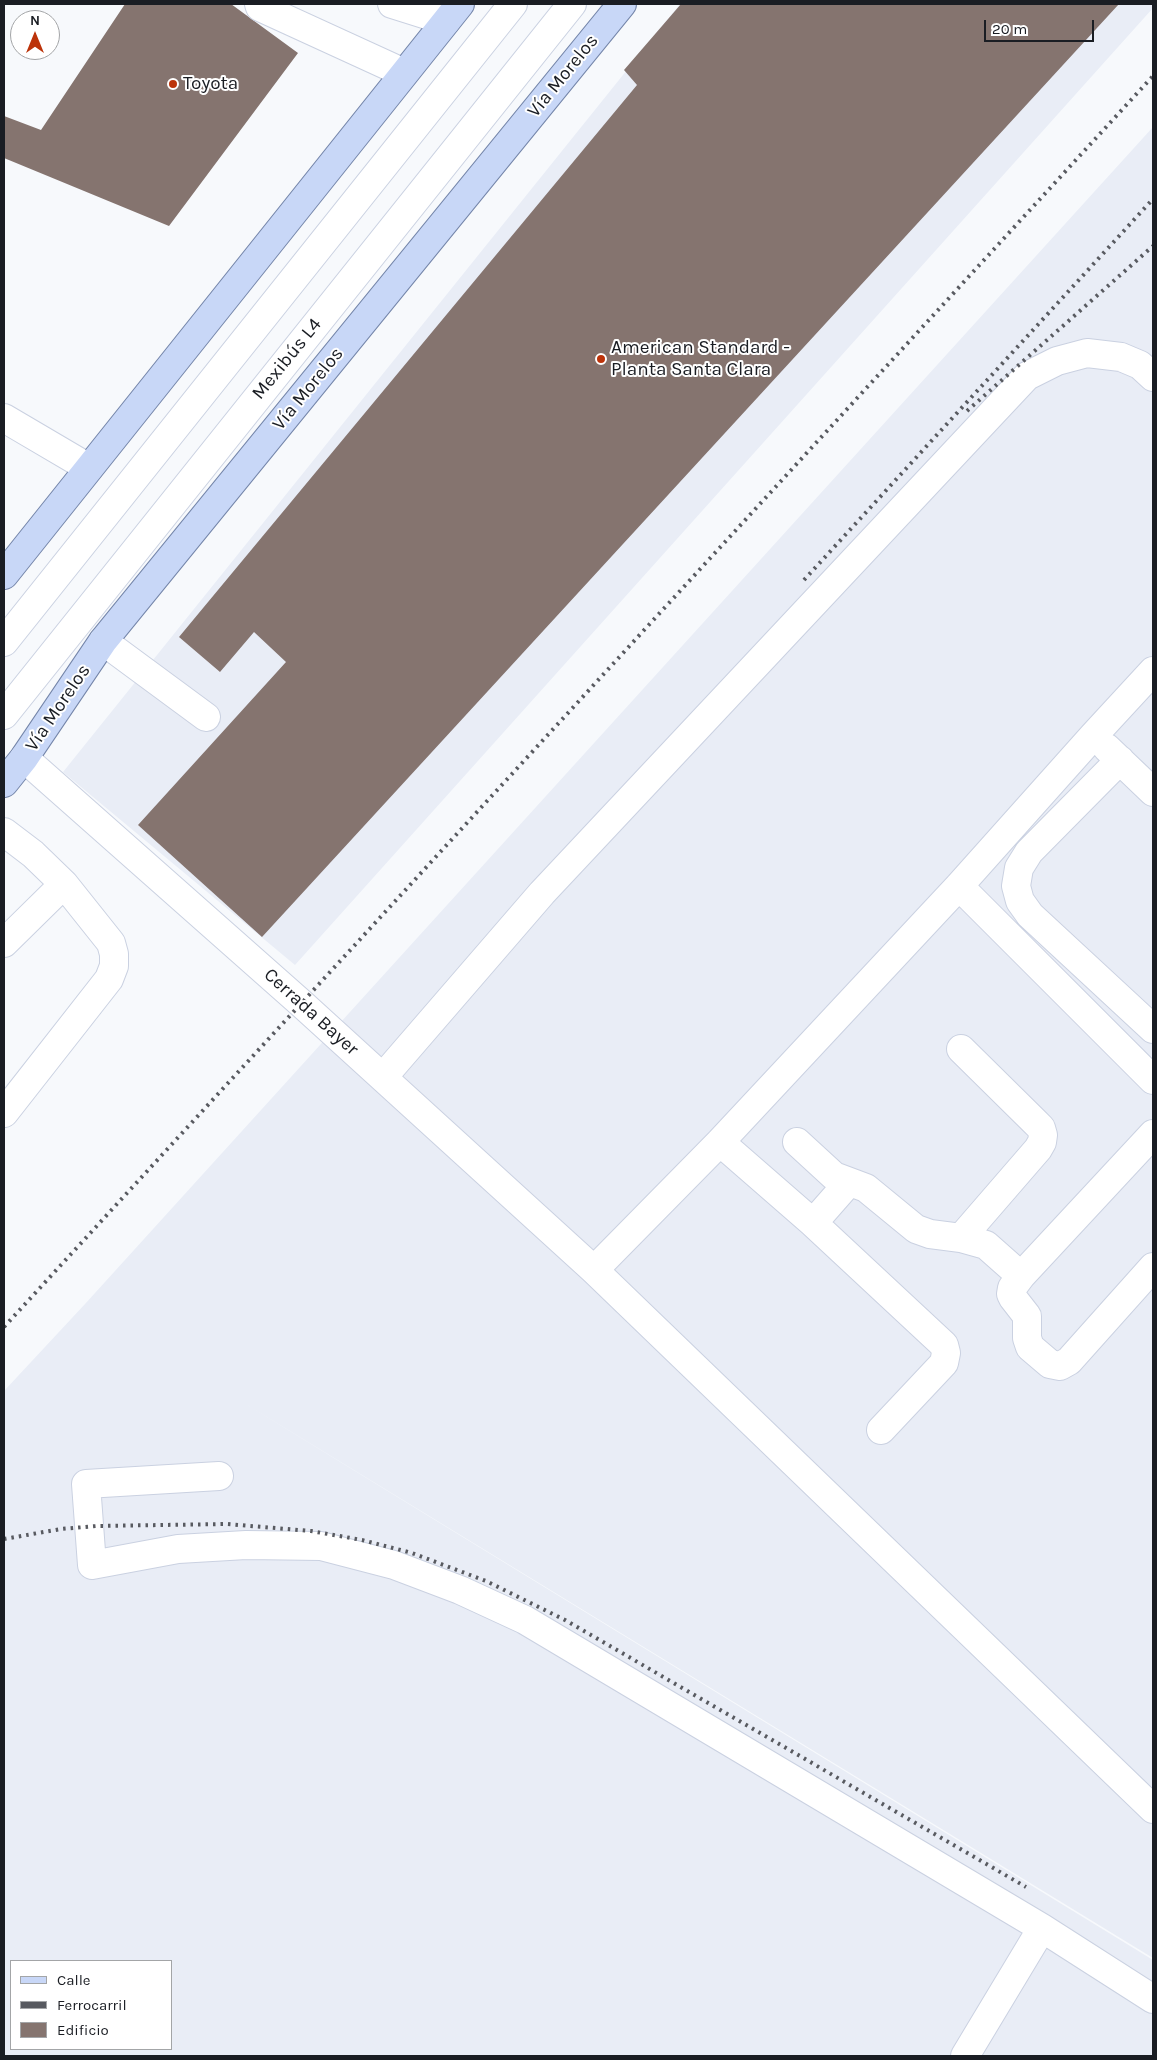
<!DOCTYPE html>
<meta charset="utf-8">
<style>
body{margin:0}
#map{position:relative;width:1157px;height:2060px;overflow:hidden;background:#f7f9fc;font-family:Karla,sans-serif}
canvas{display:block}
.frame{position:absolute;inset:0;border:5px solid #1a1d23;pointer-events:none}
.legend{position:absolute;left:10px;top:1960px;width:162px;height:90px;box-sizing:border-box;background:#fff;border:1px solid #a3a5a7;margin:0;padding:6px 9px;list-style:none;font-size:15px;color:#1a1d23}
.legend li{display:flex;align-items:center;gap:10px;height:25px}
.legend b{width:25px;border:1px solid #a3a5a7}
.north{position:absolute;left:10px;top:10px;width:50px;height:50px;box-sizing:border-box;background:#fff;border:1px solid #a3a5a7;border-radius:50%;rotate:0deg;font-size:14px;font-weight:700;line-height:20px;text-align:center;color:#1a1d23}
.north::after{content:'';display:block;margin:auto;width:18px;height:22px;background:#bc330a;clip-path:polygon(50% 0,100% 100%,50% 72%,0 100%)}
.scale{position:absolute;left:984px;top:20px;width:110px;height:22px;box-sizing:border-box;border:2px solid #1a1d23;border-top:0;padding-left:6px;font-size:15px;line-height:18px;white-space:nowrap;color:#1a1d23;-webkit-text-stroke:4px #fff;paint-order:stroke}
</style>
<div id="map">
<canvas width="1157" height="2060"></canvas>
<div class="frame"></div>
<ul class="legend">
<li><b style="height:6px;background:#c8d7f7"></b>Calle</li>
<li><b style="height:6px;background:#585a60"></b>Ferrocarril</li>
<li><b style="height:14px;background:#85746f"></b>Edificio</li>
</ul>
<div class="north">N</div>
<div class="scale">20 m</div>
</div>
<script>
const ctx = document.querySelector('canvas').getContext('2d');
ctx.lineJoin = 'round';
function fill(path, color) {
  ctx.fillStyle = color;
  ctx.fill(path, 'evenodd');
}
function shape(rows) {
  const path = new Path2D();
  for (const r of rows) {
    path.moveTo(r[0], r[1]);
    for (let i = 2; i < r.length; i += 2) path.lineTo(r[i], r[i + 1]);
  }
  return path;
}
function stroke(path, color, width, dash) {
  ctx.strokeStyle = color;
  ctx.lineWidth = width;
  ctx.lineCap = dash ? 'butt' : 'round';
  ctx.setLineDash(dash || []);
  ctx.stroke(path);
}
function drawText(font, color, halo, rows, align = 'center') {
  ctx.font = font + ' Karla,sans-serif';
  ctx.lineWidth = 4;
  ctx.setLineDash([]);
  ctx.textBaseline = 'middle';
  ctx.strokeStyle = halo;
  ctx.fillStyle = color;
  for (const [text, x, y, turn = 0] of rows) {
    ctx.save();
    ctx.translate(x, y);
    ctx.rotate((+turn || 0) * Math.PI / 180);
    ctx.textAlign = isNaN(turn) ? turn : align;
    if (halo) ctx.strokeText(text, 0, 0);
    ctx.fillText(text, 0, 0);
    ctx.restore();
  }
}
const built = shape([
 [680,4,1153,4,1153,8,295,965,63,772],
 [1153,127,1153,1958,231,1395,1153,1960,1153,2056,4,2056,4,1391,85,1304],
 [11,1961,171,1961,171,2049,11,2049]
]);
const building = shape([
 [125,4,231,4,298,53,169,226,4,158,4,116,41,130],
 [681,4,1119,4,262,937,138,825,286,662,254,632,220,672,179,637,637,85,624,70]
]);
const minor = shape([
 [259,4,260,7,404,73],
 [392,4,446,21],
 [4,418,89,468],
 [103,641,206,717],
 [4,642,513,4],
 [4,715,572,4],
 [1107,748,1153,792],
 [24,758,302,1004,594,1270,1153,1809],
 [1120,760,1029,852,1019,868,1016,886,1020,901,1030,915,1153,1029],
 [4,832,33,854,64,884],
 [959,886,1153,1080],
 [4,943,64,884,111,943,114,954,114,966,109,979,4,1113],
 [961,1049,1035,1122,1041,1128,1043,1135,1042,1142,1038,1149,961,1238],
 [383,1077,542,893,1027,376,1057,361,1087,353,1121,357,1140,365,1153,377],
 [1153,1134,1021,1276,1012,1288,1011,1294,1013,1298,1027,1316,1027,1338,1030,1347,1050,1364,1060,1366,1069,1361,1153,1267],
 [720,1142,813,1223,944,1345,946,1353,944,1363,881,1430],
 [797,1142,834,1176,866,1188,916,1229,930,1234,961,1238,986,1245,1021,1276],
 [813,1223,849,1182],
 [594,1270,720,1142,959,886,1093,736,1153,671],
 [219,1476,86,1484,92,1565,178,1549,246,1545,321,1546,394,1565,460,1590,525,1620,1042,1928,1153,1999],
 [965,2056,1042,1928]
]);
const major = shape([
 [4,575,460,4],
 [4,783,24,758,103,641,622,4]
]);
const rail = shape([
 [967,411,1153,246],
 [804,580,1153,199],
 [4,1327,1153,76],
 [4,1539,61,1529,97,1526,227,1524,311,1531,362,1540,412,1553,486,1581,565,1620,1026,1887]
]);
const markers = [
 [173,84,5,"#bc330a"],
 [601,359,5,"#bc330a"]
];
const streetNames = [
 ["Vía Morelos",563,76,-51],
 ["Mexibús L4",287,359,-51],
 ["Vía Morelos",308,389,-51],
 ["Vía Morelos",58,708,-56],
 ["Cerrada Bayer",311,1012,42]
];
const poiNames = [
 ["Toyota",183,84],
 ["American Standard -",611,348],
 ["Planta Santa Clara",611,370]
];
fill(built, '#e9edf6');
fill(building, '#85746f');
stroke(minor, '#cad1e1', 30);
stroke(major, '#7485a9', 30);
stroke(minor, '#fff', 28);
stroke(major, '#c8d7f7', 28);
stroke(rail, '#585a60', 4, [2.5, 5]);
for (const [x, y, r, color] of markers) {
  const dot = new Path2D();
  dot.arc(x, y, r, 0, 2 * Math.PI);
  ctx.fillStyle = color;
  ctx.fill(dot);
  stroke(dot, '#fff', 2);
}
drawText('19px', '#1a1d23', '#fff', streetNames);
drawText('19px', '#1a1d23', '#fff', poiNames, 'left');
</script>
